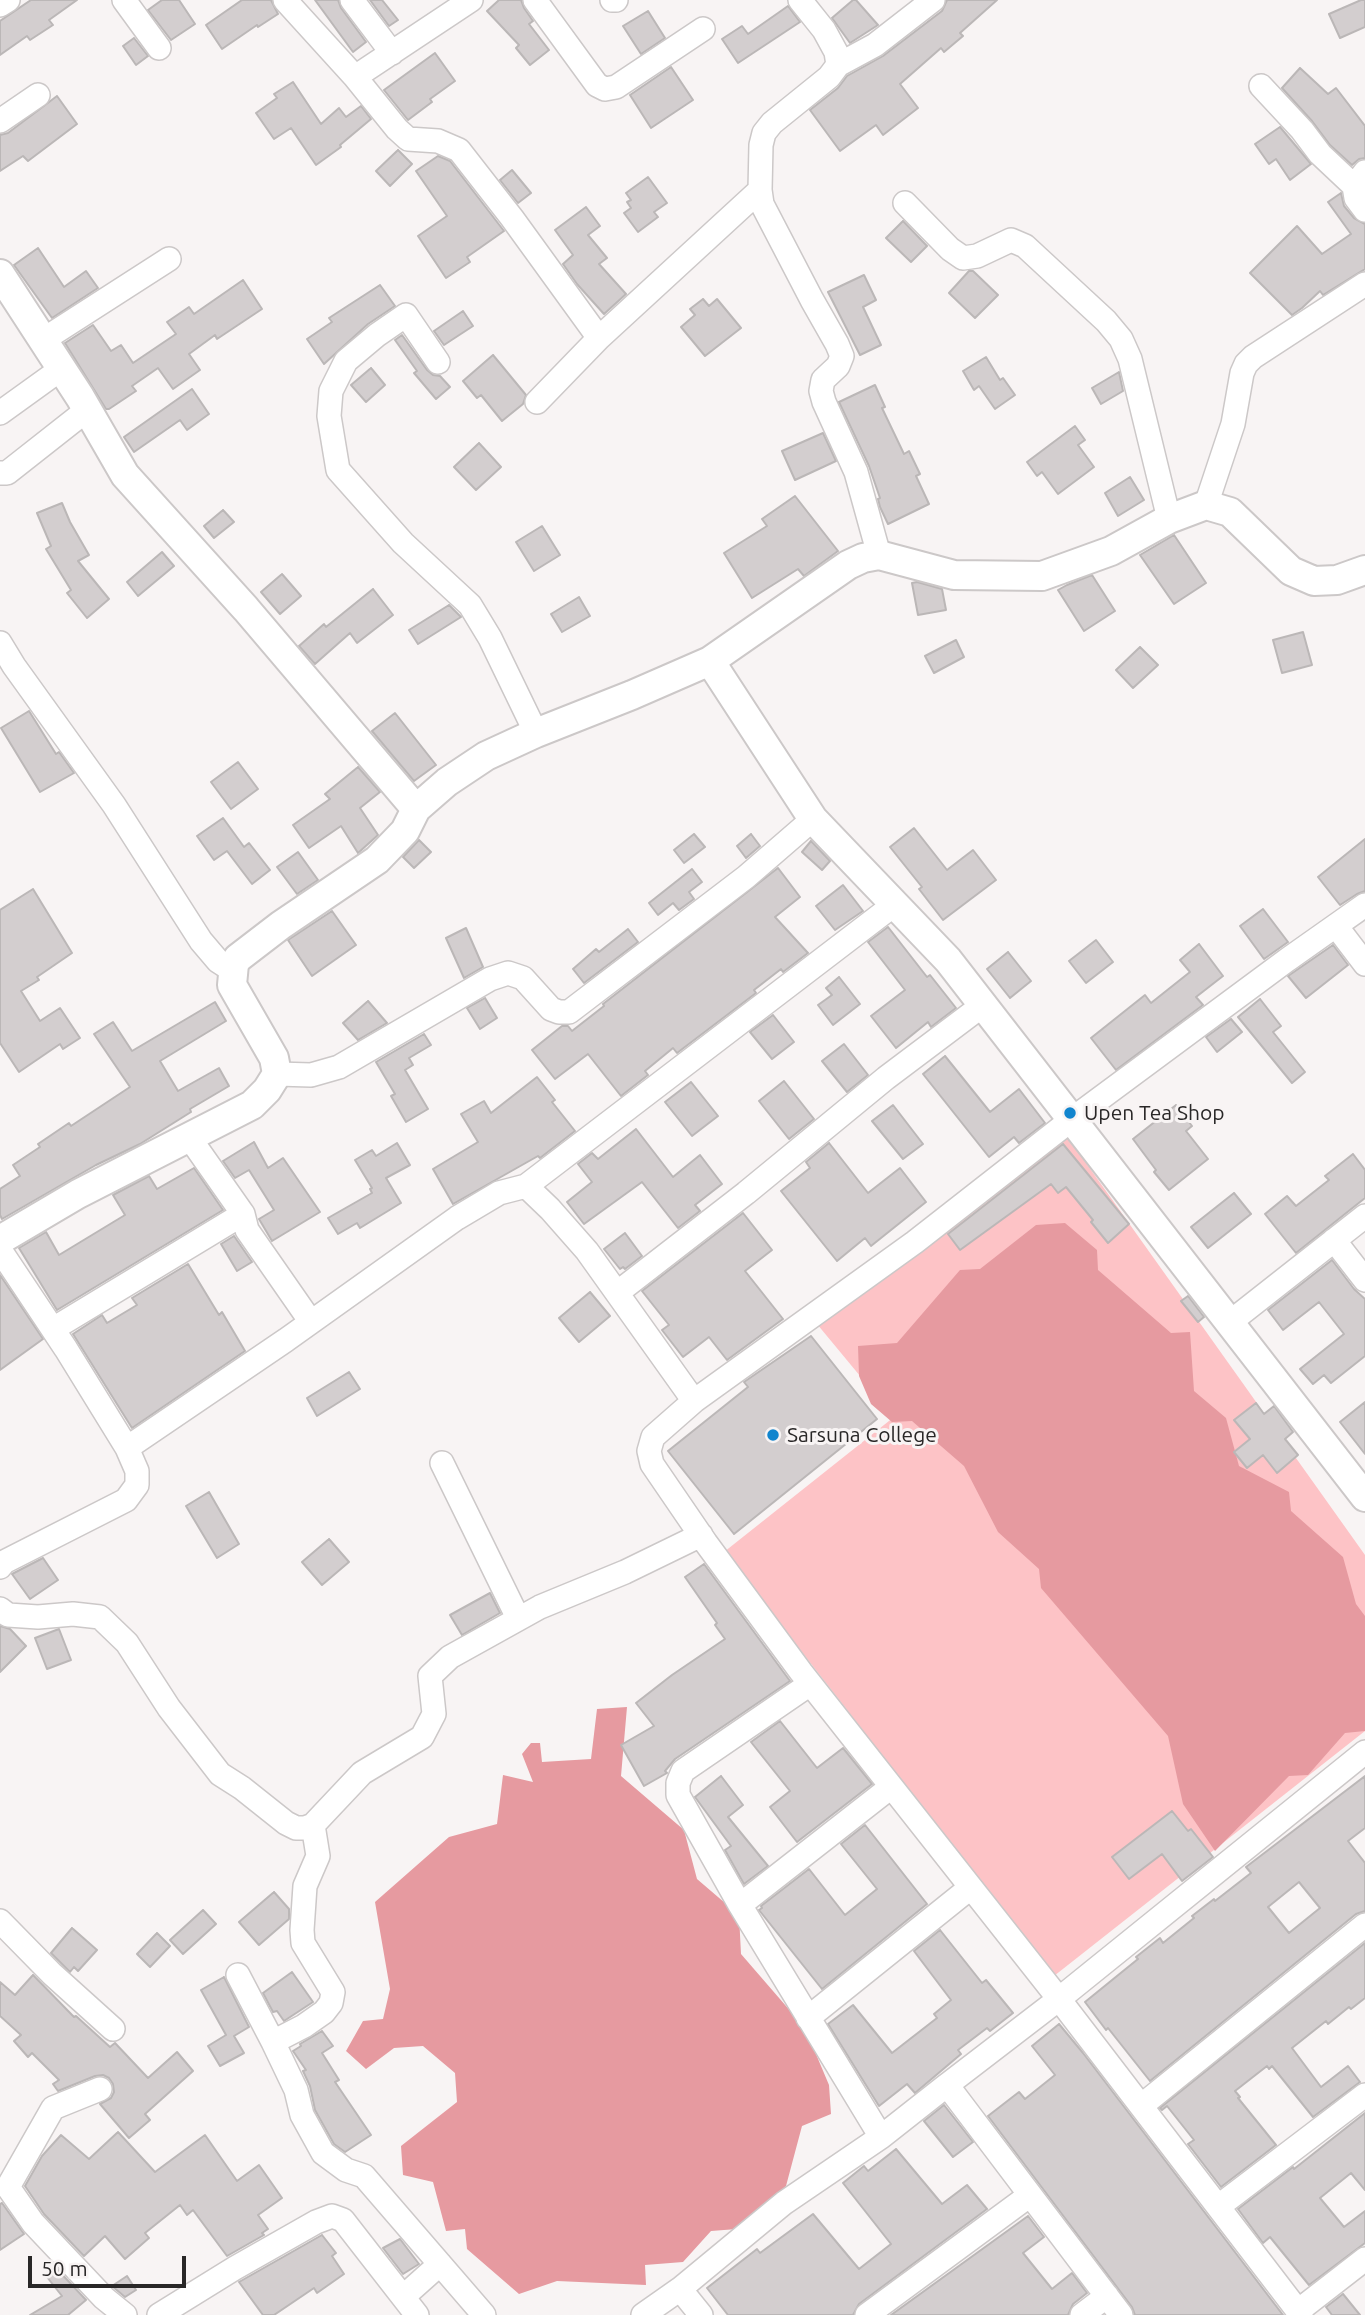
<!DOCTYPE html>
<style>
body{margin:0}
#map{position:relative;width:1365px;height:2315px;overflow:hidden;background:#f8f4f4;font-family:Ubuntu,sans-serif}
canvas{display:block}
.scale{position:absolute;left:28px;top:2256px;width:158px;height:32px;box-sizing:border-box;border:4px solid #292727;border-top:0;padding-left:9px;font-size:21px;line-height:24px;white-space:nowrap;color:#292727;-webkit-text-stroke:5px #f8f4f4;paint-order:stroke}
</style>
<div id="map">
<canvas width="1365" height="2315"></canvas>
<div class="scale">50 m</div>
</div>
<script>
const ctx = document.querySelector('canvas').getContext('2d');
ctx.lineJoin = 'round';
function fill(path, color) {
  ctx.fillStyle = color;
  ctx.fill(path, 'evenodd');
}
function shape(rows) {
  const path = new Path2D();
  for (const r of rows) {
    path.moveTo(r[0], r[1]);
    for (let i = 2; i < r.length; i += 2) path.lineTo(r[i], r[i + 1]);
  }
  return path;
}
function stroke(path, color, width, dash) {
  ctx.strokeStyle = color;
  ctx.lineWidth = width;
  ctx.lineCap = dash ? 'butt' : 'round';
  ctx.setLineDash(dash || []);
  ctx.stroke(path);
}
function drawText(font, color, halo, rows, align = 'center') {
  ctx.font = font + ' Ubuntu,sans-serif';
  ctx.lineWidth = 6;
  ctx.setLineDash([]);
  ctx.textBaseline = 'middle';
  ctx.strokeStyle = halo;
  ctx.fillStyle = color;
  for (const [text, x, y, turn = 0] of rows) {
    ctx.save();
    ctx.translate(x, y);
    ctx.rotate((+turn || 0) * Math.PI / 180);
    ctx.textAlign = isNaN(turn) ? turn : align;
    if (halo) ctx.strokeText(text, 0, 0);
    ctx.fillText(text, 0, 0);
    ctx.restore();
  }
}
const green = shape([
 [1064,1132,1365,1555,1365,1731,1054,1976,724,1552,894,1417,817,1324]
]);
const water = shape([
 [1065,1223,1097,1250,1098,1270,1171,1333,1190,1332,1194,1391,1226,1418,1239,1466,1289,1492,1291,1511,1343,1557,1356,1604,1365,1616,1365,1731,1345,1733,1308,1775,1289,1776,1215,1851,1183,1804,1168,1736,1041,1588,1039,1569,998,1532,964,1466,912,1421,892,1422,871,1404,859,1376,858,1346,897,1343,960,1270,980,1269,1036,1225],
 [627,1707,621,1776,684,1830,697,1879,739,1915,741,1954,805,2028,829,2085,831,2114,802,2126,786,2186,750,2228,711,2231,683,2262,645,2265,646,2285,557,2281,519,2294,467,2249,465,2229,446,2231,433,2182,403,2175,401,2146,457,2102,455,2073,423,2046,394,2048,366,2069,346,2051,363,2021,383,2019,390,1989,375,1902,449,1837,497,1824,503,1775,533,1782,522,1754,531,1743,540,1743,542,1762,591,1759,597,1709]
]);
const building = shape([
 [31,0,77,0,49,20,53,25,30,40,27,36,0,55,0,21,31,0],
 [162,0,179,0,195,24,171,40,148,10,162,0],
 [242,0,271,0,278,14,258,27,257,25,222,49,206,25,242,0],
 [315,0,338,0,341,8,366,42,353,52,315,0],
 [370,0,382,0,398,20,389,26,370,0],
 [499,0,521,0,524,8,533,21,529,24,549,50,530,65,516,48,519,45,487,11,499,0],
 [853,0,856,0,878,25,850,43,832,18,853,0],
 [947,0,997,0,960,33,963,36,944,52,941,48,900,84,918,108,883,135,876,125,840,151,810,110,838,88,847,76,883,56,942,11,947,0],
 [1361,0,1365,0,1365,27,1340,38,1329,14,1361,0],
 [788,6,800,22,738,63,722,39,742,26,748,34,788,6],
 [648,11,665,38,641,54,623,26,648,11],
 [134,38,148,56,136,65,123,46,134,38],
 [435,53,455,81,430,99,432,102,408,120,384,90,435,53],
 [671,67,693,100,651,128,630,95,671,67],
 [1300,68,1328,94,1336,88,1365,126,1365,158,1359,159,1352,165,1330,145,1312,121,1282,88,1300,68],
 [293,82,321,124,339,108,346,117,361,106,371,119,340,145,341,147,316,165,291,128,274,139,256,113,277,98,274,94,293,82],
 [57,96,77,124,28,161,23,156,0,171,0,135,8,133,57,96],
 [1280,127,1311,164,1290,180,1276,159,1269,164,1255,144,1280,127],
 [398,150,412,164,390,186,376,171,398,150],
 [438,156,450,161,504,231,467,257,470,262,446,278,418,236,447,216,416,171,438,156],
 [512,170,531,193,518,203,500,180,512,170],
 [648,177,667,203,654,212,658,217,638,232,624,213,631,208,627,202,631,200,626,193,648,177],
 [1341,193,1344,206,1354,218,1365,224,1365,269,1323,295,1320,291,1302,308,1292,315,1250,273,1297,226,1322,254,1351,234,1328,202,1341,193],
 [586,207,600,226,588,235,607,258,599,264,626,294,604,314,577,284,563,264,573,255,555,230,586,207],
 [903,221,927,246,911,262,886,238,903,221],
 [38,248,64,287,86,271,98,288,52,318,14,265,38,248],
 [969,271,973,271,998,295,975,318,949,293,969,271],
 [864,275,876,300,863,307,881,345,860,355,828,292,864,275],
 [243,280,262,309,217,339,215,335,189,354,200,370,173,389,158,368,132,386,136,391,109,409,106,409,65,343,93,325,111,351,121,345,133,363,176,334,167,322,189,307,194,314,243,280],
 [380,285,395,306,368,324,324,364,307,339,332,322,329,318,380,285],
 [703,299,709,306,717,299,741,328,705,356,681,327,695,315,690,309,703,299],
 [463,311,473,326,444,345,434,331,463,311],
 [402,335,427,370,433,375,440,376,450,387,436,399,414,373,417,371,395,340,402,335],
 [493,355,526,395,523,404,502,421,481,395,477,398,463,381,493,355],
 [986,357,1000,380,1003,378,1015,395,995,409,979,386,974,390,963,371,986,357],
 [371,368,385,385,366,402,351,385,371,368],
 [1119,372,1123,391,1101,404,1092,388,1119,372],
 [875,385,885,407,882,408,904,454,909,451,920,474,916,476,929,504,888,524,880,507,878,499,880,498,869,466,839,402,875,385],
 [192,389,209,414,187,430,180,420,134,452,124,437,192,389],
 [1075,426,1085,440,1078,445,1094,467,1058,494,1042,472,1037,476,1027,462,1075,426],
 [823,433,836,461,795,480,782,451,823,433],
 [479,443,501,467,476,490,454,467,479,443],
 [1130,477,1144,500,1118,516,1105,493,1130,477],
 [795,496,838,551,804,576,798,569,752,598,724,553,767,526,762,519,795,496],
 [62,503,70,522,89,555,78,561,109,599,87,618,67,593,71,590,46,549,51,546,37,513,62,503],
 [223,510,234,522,214,538,204,526,223,510],
 [542,526,560,555,534,571,516,542,542,526],
 [1174,535,1206,583,1174,604,1140,555,1174,535],
 [162,552,174,566,138,596,127,582,162,552],
 [282,574,301,596,280,614,261,592,282,574],
 [1092,575,1115,611,1084,631,1058,590,1067,585,1092,575],
 [917,582,942,589,946,610,918,615,912,583,917,582],
 [373,589,393,615,357,643,350,633,315,664,299,646,324,624,326,627,373,589],
 [579,597,590,616,562,632,551,614,579,597],
 [449,605,461,617,418,644,409,630,449,605],
 [1303,632,1312,665,1282,673,1273,640,1303,632],
 [956,640,964,657,934,673,925,656,956,640],
 [1140,647,1158,665,1133,688,1116,670,1140,647],
 [29,711,56,754,59,752,74,773,40,792,1,728,29,711],
 [395,713,436,765,414,781,372,731,395,713],
 [238,762,258,789,231,809,211,782,238,762],
 [358,767,380,792,360,808,378,835,358,853,341,826,309,848,293,825,330,799,325,794,358,767],
 [223,818,244,847,249,843,270,870,252,884,227,851,214,860,197,836,223,818],
 [914,828,947,870,973,850,996,880,943,920,919,889,922,887,890,847,914,828],
 [694,834,705,847,684,863,674,850,694,834],
 [751,834,760,846,746,858,737,846,751,834],
 [1365,839,1365,891,1357,894,1340,905,1318,877,1365,839],
 [419,840,431,852,414,868,403,857,419,840],
 [811,841,830,861,822,870,802,852,811,841],
 [298,852,318,880,297,894,277,867,298,852],
 [778,868,800,897,775,917,808,953,783,972,781,969,754,990,756,993,677,1053,673,1048,645,1071,648,1075,621,1096,588,1054,555,1079,532,1050,562,1026,568,1026,572,1031,604,1006,603,1004,778,868],
 [692,869,702,882,689,892,694,899,679,910,673,903,658,915,649,903,692,869],
 [843,885,863,911,835,930,816,906,843,885],
 [33,889,72,953,37,977,39,980,21,991,40,1021,60,1008,80,1038,63,1049,60,1044,19,1072,0,1043,0,910,33,889],
 [1263,909,1288,942,1264,959,1240,926,1263,909],
 [332,911,356,945,312,976,288,940,332,911],
 [888,927,927,977,930,975,956,1008,931,1027,928,1022,896,1048,871,1016,905,990,868,942,888,927],
 [466,928,483,967,464,978,446,938,466,928],
 [628,929,638,942,584,983,573,969,596,949,599,952,628,929],
 [1096,940,1113,962,1086,983,1069,961,1096,940],
 [1199,944,1223,976,1196,997,1203,1005,1116,1070,1091,1038,1145,995,1151,1003,1190,972,1180,960,1199,944],
 [1333,945,1348,965,1306,998,1288,976,1333,945],
 [1008,952,1031,981,1010,998,987,969,1008,952],
 [839,977,860,1004,833,1025,818,1005,832,995,826,988,839,977],
 [485,998,497,1018,480,1029,467,1008,485,998],
 [1260,999,1281,1026,1273,1032,1305,1072,1292,1083,1238,1017,1260,999],
 [368,1001,387,1023,358,1040,343,1023,368,1001],
 [215,1002,226,1021,160,1061,178,1091,219,1068,229,1086,190,1109,191,1112,140,1144,96,1165,2,1219,0,1215,0,1189,20,1176,13,1165,40,1147,38,1144,69,1123,71,1126,130,1087,94,1034,113,1022,132,1051,215,1002],
 [773,1015,794,1042,772,1059,750,1032,773,1015],
 [1231,1019,1242,1032,1217,1052,1206,1037,1231,1019],
 [424,1034,431,1045,409,1058,413,1065,405,1070,428,1109,406,1122,391,1096,395,1094,376,1062,424,1034],
 [844,1044,868,1075,847,1092,822,1061,844,1044],
 [945,1056,990,1112,1019,1089,1045,1123,1019,1143,1014,1137,989,1157,923,1074,945,1056],
 [537,1077,555,1100,552,1102,575,1131,540,1158,538,1156,453,1204,433,1169,478,1142,461,1114,484,1101,491,1113,537,1077],
 [784,1081,814,1119,789,1139,759,1101,784,1081],
 [691,1082,718,1116,692,1136,665,1102,691,1082],
 [893,1105,923,1144,903,1159,872,1121,893,1105],
 [1176,1105,1192,1126,1186,1131,1208,1159,1169,1190,1154,1172,1156,1170,1133,1139,1176,1105],
 [636,1129,673,1177,700,1155,722,1184,695,1205,700,1211,678,1228,642,1182,584,1224,567,1202,592,1182,578,1164,592,1153,598,1159,636,1129],
 [254,1142,268,1168,283,1158,320,1212,272,1241,259,1219,274,1210,249,1170,235,1178,223,1161,254,1142],
 [397,1143,410,1165,386,1178,401,1203,360,1228,357,1223,338,1234,328,1218,372,1193,370,1189,372,1188,355,1160,372,1150,376,1156,397,1143],
 [829,1143,868,1193,900,1168,926,1202,871,1246,865,1238,837,1261,781,1191,810,1168,806,1162,829,1143],
 [1063,1144,1129,1224,1108,1243,1091,1222,1093,1220,1066,1187,1058,1193,1051,1184,960,1250,948,1234,1063,1144],
 [1353,1154,1365,1170,1365,1198,1296,1253,1265,1214,1287,1196,1296,1206,1329,1180,1325,1176,1353,1154],
 [194,1168,223,1210,57,1310,19,1248,46,1232,59,1255,125,1215,113,1195,149,1176,157,1189,194,1168],
 [1234,1193,1251,1214,1208,1248,1191,1227,1234,1193],
 [743,1213,772,1250,745,1271,783,1319,727,1360,709,1337,683,1357,662,1330,669,1325,642,1291,743,1213],
 [625,1233,642,1256,625,1269,623,1267,620,1269,604,1249,625,1233],
 [234,1236,252,1262,237,1271,221,1244,234,1236],
 [1332,1260,1354,1289,1365,1299,1365,1356,1331,1383,1324,1375,1313,1384,1300,1369,1344,1334,1319,1302,1283,1330,1268,1310,1332,1260],
 [188,1264,219,1315,222,1312,245,1351,132,1428,73,1334,102,1315,107,1323,137,1305,132,1298,188,1264],
 [0,1275,43,1339,0,1370,0,1275],
 [590,1292,610,1316,579,1342,559,1318,590,1292],
 [1188,1296,1204,1317,1198,1322,1181,1301,1188,1296],
 [811,1336,877,1419,734,1534,668,1451,748,1387,744,1382,811,1336],
 [349,1372,360,1389,317,1416,307,1398,349,1372],
 [1365,1402,1365,1454,1340,1422,1365,1402],
 [1256,1403,1264,1414,1274,1406,1293,1432,1285,1439,1298,1455,1277,1473,1263,1455,1247,1468,1234,1452,1250,1439,1234,1420,1256,1403],
 [209,1492,239,1544,217,1558,186,1506,209,1492],
 [329,1539,349,1562,322,1585,302,1562,329,1539],
 [43,1558,58,1580,30,1599,12,1574,43,1558],
 [704,1564,790,1681,675,1759,665,1771,667,1773,644,1786,621,1745,654,1726,636,1703,672,1675,725,1639,715,1625,717,1623,685,1577,704,1564],
 [490,1593,500,1613,462,1635,450,1615,490,1593],
 [0,1626,10,1629,26,1646,0,1672,0,1626],
 [59,1629,71,1660,47,1669,35,1638,59,1629],
 [780,1721,817,1768,843,1748,872,1784,797,1842,770,1807,790,1791,751,1742,780,1721],
 [721,1776,743,1805,728,1817,768,1866,744,1884,725,1850,731,1846,695,1797,721,1776],
 [1365,1776,1365,1828,1348,1841,1365,1863,1365,1911,1356,1914,1150,2081,1108,2028,1106,2030,1085,2002,1117,1976,1138,1959,1136,1957,1160,1938,1163,1943,1194,1918,1192,1916,1214,1899,1215,1901,1251,1873,1246,1867,1365,1776],
 [1299,1882,1320,1908,1289,1933,1268,1907,1299,1882],
 [1172,1811,1188,1831,1191,1829,1213,1857,1182,1881,1162,1854,1129,1879,1112,1857,1172,1811],
 [865,1825,927,1904,822,1989,759,1910,762,1908,761,1906,809,1869,845,1915,877,1889,841,1844,865,1825],
 [274,1892,289,1909,289,1919,259,1945,239,1922,274,1892],
 [203,1910,216,1924,183,1954,170,1940,203,1910],
 [72,1928,97,1950,78,1971,74,1967,70,1972,51,1953,72,1928],
 [940,1930,982,1983,986,1980,1013,2013,990,2031,987,2028,958,2050,961,2054,915,2093,907,2084,879,2106,828,2024,853,2005,892,2053,937,2018,934,2014,951,2000,914,1951,940,1930],
 [157,1933,170,1946,150,1967,137,1954,157,1933],
 [1365,1943,1365,1998,1351,2009,1349,2007,1328,2024,1326,2021,1292,2048,1321,2087,1348,2066,1360,2082,1313,2117,1272,2066,1269,2069,1267,2066,1235,2091,1240,2097,1238,2098,1276,2145,1221,2187,1188,2144,1194,2140,1167,2106,1162,2110,1160,2108,1365,1943],
 [292,1972,313,2002,284,2021,277,2011,273,2012,263,1993,292,1972],
 [33,1975,74,2017,76,2016,110,2047,115,2043,148,2078,177,2052,193,2071,145,2114,150,2120,129,2138,100,2104,111,2098,114,2092,113,2084,109,2078,103,2075,95,2076,58,2091,53,2084,59,2080,32,2053,28,2057,14,2041,21,2035,0,2016,0,1982,15,1995,33,1975],
 [224,1977,249,2027,234,2036,244,2053,220,2066,208,2046,226,2035,201,1990,224,1977],
 [1059,2024,1083,2053,1283,2315,1135,2315,1132,2307,988,2116,1019,2092,1025,2099,1055,2075,1032,2046,1059,2024],
 [322,2031,333,2046,322,2053,339,2080,335,2082,371,2135,345,2152,334,2144,315,2110,310,2086,303,2071,306,2070,293,2051,301,2046,300,2044,322,2031],
 [944,2105,973,2142,953,2157,924,2121,944,2105],
 [1365,2113,1365,2190,1351,2173,1320,2198,1344,2227,1365,2211,1365,2243,1309,2285,1270,2237,1263,2243,1238,2209,1293,2167,1294,2169,1365,2113],
 [118,2132,155,2172,205,2135,237,2181,259,2165,282,2198,258,2215,268,2229,262,2233,264,2235,227,2256,193,2210,187,2215,180,2205,145,2233,149,2238,125,2259,105,2236,84,2256,44,2214,25,2186,42,2156,61,2135,89,2159,118,2132],
 [896,2149,942,2204,967,2185,987,2209,859,2304,853,2315,728,2315,707,2288,757,2249,760,2253,813,2214,859,2269,891,2244,843,2183,864,2166,868,2171,896,2149],
 [2,2203,24,2234,0,2250,0,2204,2,2203],
 [1028,2216,1044,2237,1023,2253,1052,2289,1072,2273,1087,2293,1073,2304,1068,2315,891,2315,1028,2216],
 [322,2235,336,2253,332,2256,344,2274,317,2293,314,2288,274,2315,263,2315,239,2282,322,2235],
 [400,2239,419,2264,403,2274,383,2248,400,2239],
 [57,2269,86,2300,68,2315,30,2315,62,2296,47,2277,57,2269],
 [127,2276,136,2290,125,2297,112,2286,127,2276],
 [1343,2294,1360,2315,1332,2315,1326,2307,1343,2294]
]);
const minor = shape([
 [124,0,159,48],
 [285,0,355,77,397,129,408,139,438,141,459,150,512,218,599,338,537,402],
 [352,0,392,53],
 [535,0,597,85,605,89,616,87,703,29],
 [612,0,616,0],
 [800,0,824,30,836,52,838,65,829,77,772,123,764,133,761,145,760,190,762,204,812,300,837,344,842,356,838,366,823,380,821,391,824,402,856,472,879,555],
 [0,5,8,0],
 [838,65,875,45,933,0],
 [355,77,471,0],
 [1261,86,1302,130,1320,154,1354,186],
 [0,121,38,95],
 [1365,172,1354,186,1356,198,1365,210],
 [905,203,950,249,963,258,977,256,1011,240,1025,246,1106,321,1121,339,1130,359,1169,519],
 [599,338,760,190],
 [43,340,169,259],
 [438,362,406,315,377,335,346,361,331,391,329,416,338,470,403,543,470,605,490,638,536,733],
 [0,413,61,369],
 [0,473,7,473,87,410],
 [1206,505,1233,424,1242,373,1246,364,1253,357,1365,284],
 [0,643,14,666,114,805,201,941,218,961,232,970],
 [1336,926,1365,964],
 [277,1074,311,1075,339,1067,490,979,508,973,523,978,551,1009,559,1012,569,1012,746,877,813,819],
 [189,1137,243,1214,247,1230,311,1322],
 [526,1186,550,1209,587,1251,694,1401,653,1437,649,1451,652,1464,706,1543,801,1672,1059,1999,1301,2315],
 [1334,1240,1365,1280],
 [0,1250,66,1349,127,1448,137,1471,137,1485,126,1500,4,1562,0,1567],
 [617,1293,746,1193,886,1078,983,1005],
 [1229,1323,1365,1216],
 [53,1329,243,1214],
 [694,1401,915,1242,1071,1120,1287,960,1365,905],
 [127,1448,286,1340,457,1218,499,1193,526,1186,895,904],
 [442,1463,518,1618],
 [0,1609,8,1615,38,1617,73,1614,100,1617,127,1643,169,1708,220,1774,242,1788,286,1823,296,1828,305,1828,313,1825,362,1773,422,1737,434,1714,430,1676,450,1657,540,1607,625,1572,701,1535],
 [810,1684,683,1771,678,1783,678,1795,740,1905,881,2137],
 [313,1825,318,1856,305,1886,302,1930,303,1943,333,1992,331,2003,324,2012,304,2026,273,2042,296,2090,302,2115,323,2153,346,2170,364,2176,484,2315],
 [740,1905,891,1787],
 [0,1921,52,1974,113,2029],
 [238,1975,273,2042],
 [808,2018,970,1888],
 [100,2089,53,2108,8,2187,33,2223,104,2298,125,2315],
 [1141,2106,1365,1925],
 [1219,2206,1365,2095],
 [680,2289,701,2315],
 [403,2297,440,2264],
 [1298,2311,1365,2259],
 [159,2315,235,2268,316,2222,332,2216,343,2220,417,2315],
 [643,2315,680,2289,784,2203,881,2137,947,2085],
 [867,2315,1030,2195],
 [1082,2315,1107,2296],
 [1121,2315,947,2085,1059,1999,1365,1752]
]);
const tertiary = shape([
 [0,274,80,397,125,475,246,609,416,809],
 [710,661,813,819,948,960,1365,1497],
 [0,1240,78,1194,252,1105,267,1090,277,1074,274,1058,232,985,234,964,238,958,281,925,377,860,405,831,416,809,447,782,486,756,536,733,632,695,710,661,848,565,863,558,879,555,954,575,1042,576,1111,551,1169,519,1206,505,1230,512,1291,571,1314,581,1337,580,1365,570]
]);
const markers = [
 [1070,1113,7,"#1185ce"],
 [773,1435,7,"#1185ce"]
];
const poiNames = [
 ["Upen Tea Shop",1084,1113],
 ["Sarsuna College",787,1435]
];
fill(green, '#fdc3c6');
fill(water, '#e69aa0');
fill(building, '#d3cecf');
stroke(building, '#bbb7b7', 2);
stroke(minor, '#ccc8c8', 26);
stroke(tertiary, '#ccc8c8', 32);
stroke(minor, '#fff', 23);
stroke(tertiary, '#fff', 28);
for (const [x, y, r, color] of markers) {
  const dot = new Path2D();
  dot.arc(x, y, r, 0, 2 * Math.PI);
  ctx.fillStyle = color;
  ctx.fill(dot);
  stroke(dot, '#f8f4f4', 2.5);
}
drawText('21px', '#292727', '#f8f4f4', poiNames, 'left');
</script>
